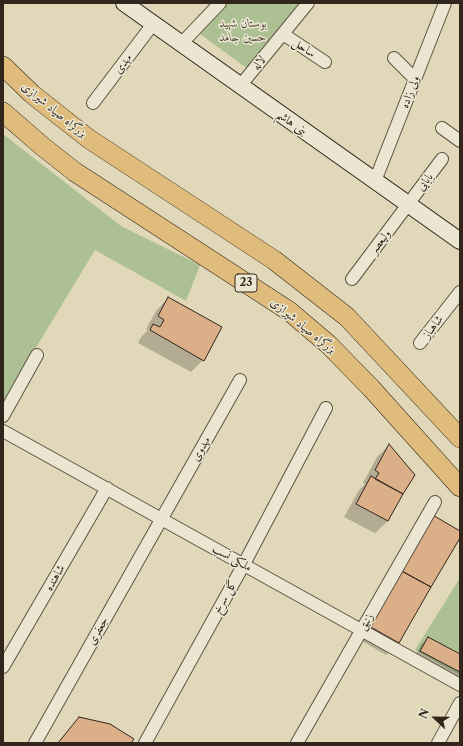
<!DOCTYPE html>
<meta charset="utf-8">
<style>
body{margin:0}
#map{position:relative;width:463px;height:746px;overflow:hidden;background:#e0d8b8;font-family:"Libre Caslon Text",serif}
canvas{display:block}
.frame{position:absolute;inset:0;border:4px solid #32251c;pointer-events:none}
.north{position:absolute;left:415px;top:698px;width:40px;height:40px;-webkit-text-stroke:3px #ebe6d1;paint-order:stroke;rotate:292deg;font-size:11px;font-weight:700;line-height:16px;text-align:center;color:#32251c}
.north::after{content:'';display:block;margin:auto;width:14px;height:18px;background:#32251c;clip-path:polygon(50% 0,100% 100%,50% 72%,0 100%)}
</style>
<div id="map">
<canvas width="463" height="746"></canvas>
<div class="frame"></div>
<div class="north">N</div>
</div>
<script>
const ctx = document.querySelector('canvas').getContext('2d');
ctx.lineJoin = 'round';
function fill(path, color) {
  ctx.fillStyle = color;
  ctx.fill(path, 'evenodd');
}
function shape(rows) {
  const path = new Path2D();
  for (const r of rows) {
    path.moveTo(r[0], r[1]);
    for (let i = 2; i < r.length; i += 2) path.lineTo(r[i], r[i + 1]);
  }
  return path;
}
function stroke(path, color, width, dash) {
  ctx.strokeStyle = color;
  ctx.lineWidth = width;
  ctx.lineCap = dash ? 'butt' : 'round';
  ctx.setLineDash(dash || []);
  ctx.stroke(path);
}
function drawText(font, color, halo, rows, align = 'center') {
  ctx.font = font + ' "Libre Caslon Text",Amiri,serif';
  ctx.lineWidth = 3;
  ctx.setLineDash([]);
  ctx.textBaseline = 'middle';
  ctx.strokeStyle = halo;
  ctx.fillStyle = color;
  for (const [text, x, y, turn = 0] of rows) {
    ctx.save();
    ctx.translate(x, y);
    ctx.rotate((+turn || 0) * Math.PI / 180);
    ctx.textAlign = isNaN(turn) ? turn : align;
    if (halo) ctx.strokeText(text, 0, 0);
    ctx.fillText(text, 0, 0);
    ctx.restore();
  }
}
const green = shape([
 [228,3,303,3,248,69,200,34],
 [3,134,121,226,200,265,186,301,95,250,3,402],
 [460,578,460,675,415,650]
]);
const shadow = shape([
 [168,298,203,360,191,372,138,343,141,337,148,330,146,329,156,311],
 [389,445,388,521,375,533,344,517,359,490,365,484,363,483,377,457],
 [460,533,460,536,398,643,386,655,357,638],
 [428,638,460,655,460,682,414,658,421,645],
 [79,718,130,743,58,743]
]);
const building = shape([
 [168,297,222,327,204,361,150,330,153,324,160,327,164,320,158,316,168,297],
 [389,444,415,475,403,494,375,479,379,473,375,470,389,444],
 [371,476,403,494,388,521,356,504,371,476],
 [431,514,460,531,460,538,431,587,398,569,431,514],
 [398,569,431,587,399,643,369,626,398,569],
 [428,637,460,654,460,672,420,651,428,637],
 [79,717,110,724,134,739,131,743,58,743,79,717]
]);
const minor = shape([
 [283,34,325,62],
 [181,44,220,3],
 [394,58,415,79],
 [240,86,308,3],
 [93,103,153,24],
 [442,128,460,141],
 [375,181,445,3],
 [352,279,442,159],
 [420,343,460,292],
 [3,416,37,355],
 [3,431,460,685],
 [3,667,107,488],
 [35,743,240,380],
 [145,743,244,564,326,408],
 [297,743,435,502],
 [438,743,460,703]
]);
const secondary = shape([
 [124,3,460,241]
]);
const trunk = shape([
 [3,66,32,94,89,139,274,260,347,317,460,438],
 [3,112,42,146,75,172,289,311,328,344,371,388,460,487]
]);
const shields = [
 [246,283,22]
];
const shieldNames = [
 ["23",246,283]
];
const parkNames = [
 ["بوستان شهید",243,24],
 ["حسین جامد",243,38]
];
const streetNames = [
 ["ساحل",304,48,33],
 ["لاله",259,63,-51],
 ["مهدی",123,64,-53],
 ["ولی زاده",410,92,-69],
 ["بزرگراه صیاد شیرازی",54,110,39],
 ["بنی هاشم",292,123,35],
 ["بابایی",425,182,-53],
 ["ولیعصر",380,242,-53],
 ["بزرگراه صیاد شیرازی",303,326,39],
 ["شاهباز",433,327,-52],
 ["مهدوی",201,449,-60],
 ["ملکی نسب",232,558,29],
 ["شاهنده",55,578,-60],
 ["گل سرخ",225,597,-61],
 ["زنبق",366,622,-60],
 ["جعفری",98,631,-61]
];
fill(green, '#adc093');
fill(shadow, '#0003');
fill(building, '#dbb089');
stroke(building, '#32251c', 1);
stroke(minor, '#5e5243', 14);
stroke(secondary, '#32251c', 18);
stroke(trunk, '#32251c', 20);
stroke(minor, '#ebe6d1', 12);
stroke(secondary, '#ebe6d1', 16);
stroke(trunk, '#e0bc7c', 19);
for (const [x, y, w] of shields) {
  const box = new Path2D();
  box.roundRect(x - w / 2, y - 9, w, 18, 3);
  ctx.fillStyle = '#ebe6d1';
  ctx.fill(box);
  stroke(box, '#32251c', 1);
}
drawText('bold 11px', '#32251c', null, shieldNames);
drawText('italic 12px', '#514c3a', '#ebe6d1', parkNames);
drawText('12px', '#32251c', '#ebe6d1', streetNames);
</script>
